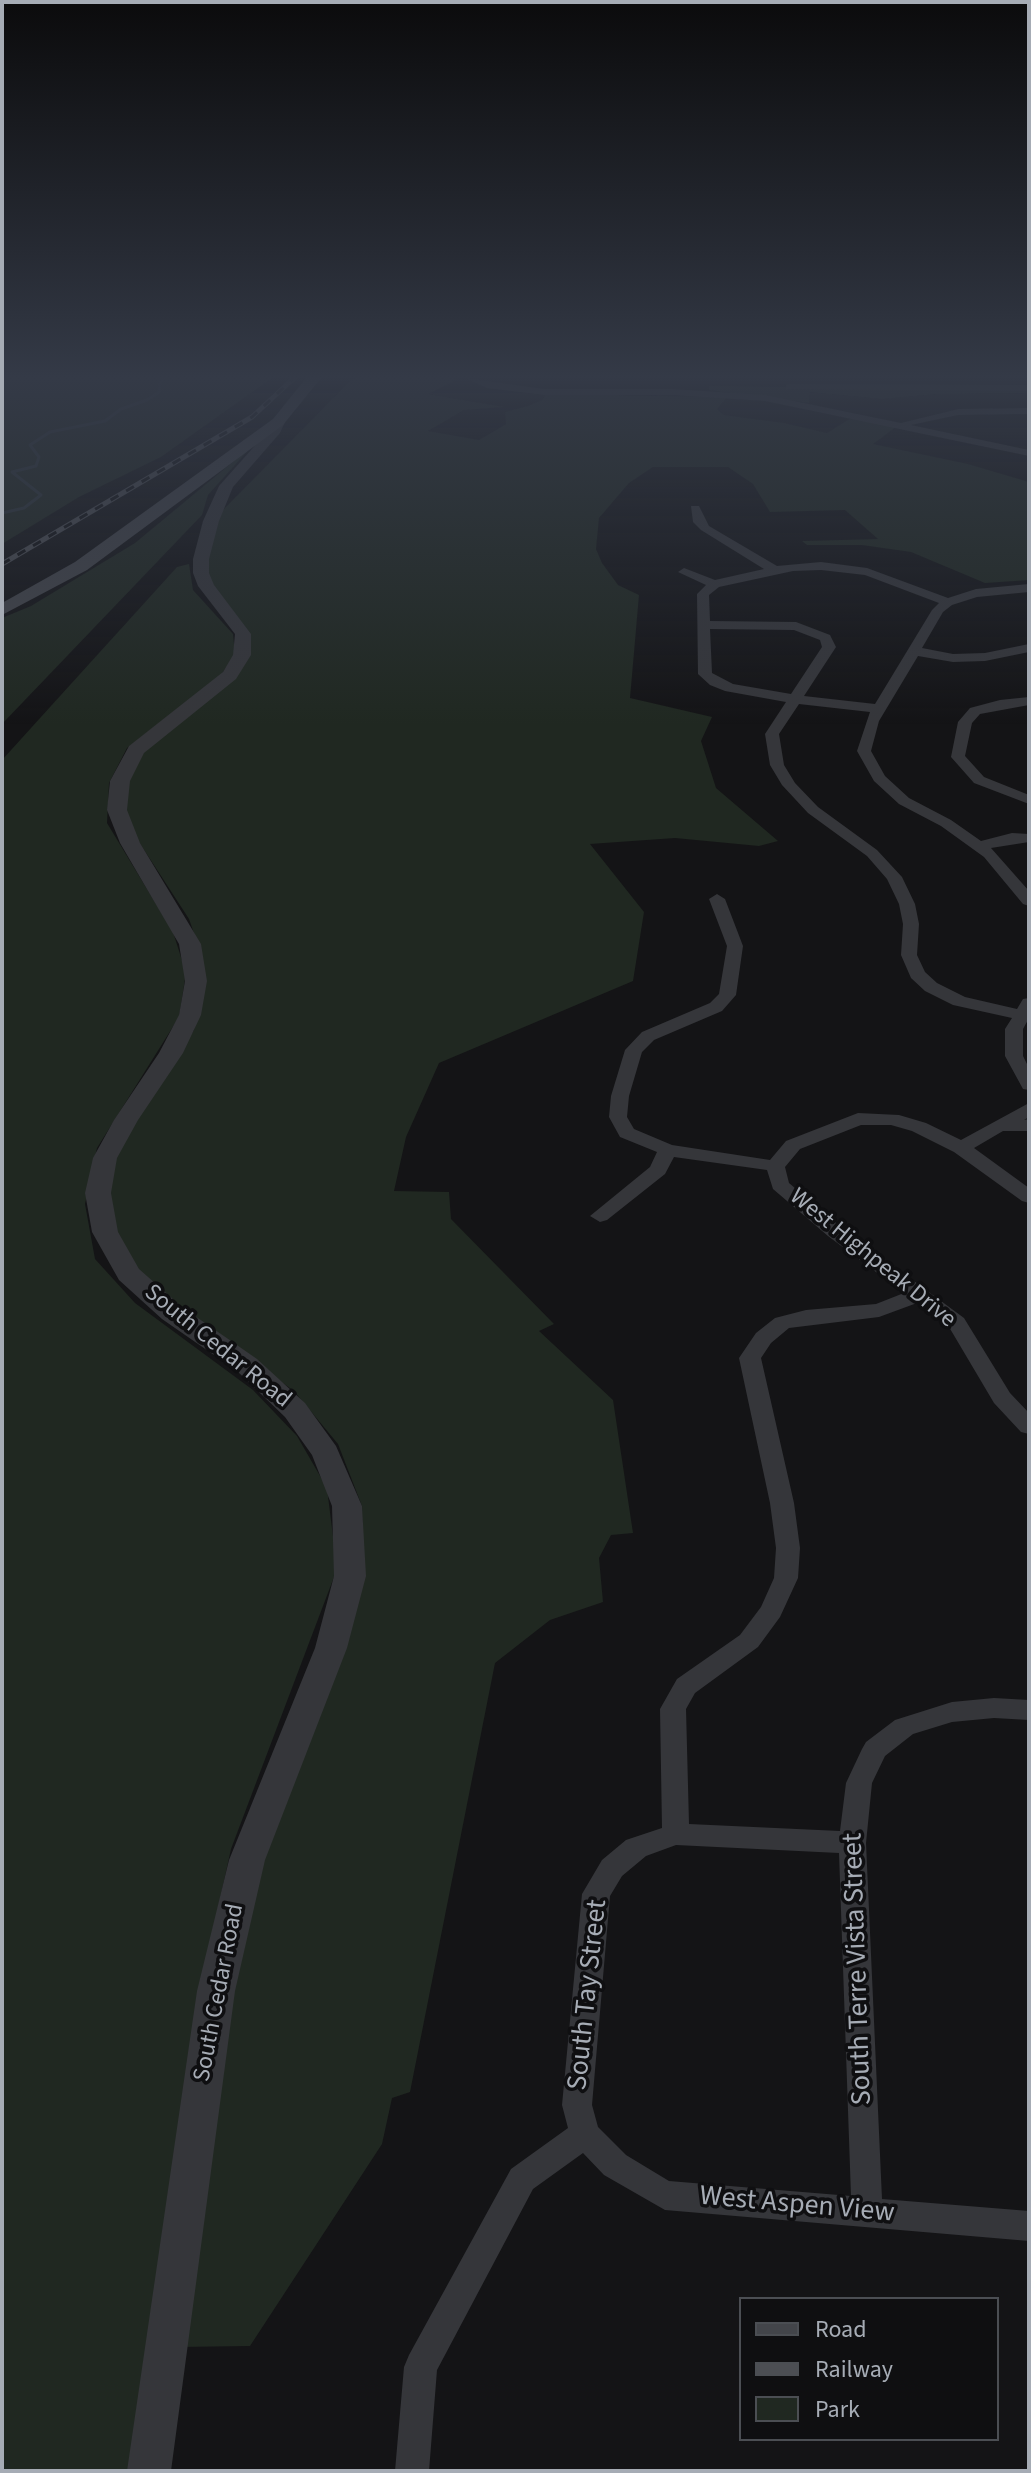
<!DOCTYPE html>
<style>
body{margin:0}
#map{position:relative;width:1031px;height:2473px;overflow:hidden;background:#141416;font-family:"Source Sans 3",sans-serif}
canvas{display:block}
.frame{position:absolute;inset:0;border:4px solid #a6acb5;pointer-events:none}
.legend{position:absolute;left:739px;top:2297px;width:260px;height:144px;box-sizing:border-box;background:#0f0f11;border:2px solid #4b4e53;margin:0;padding:10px 14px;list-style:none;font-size:24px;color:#a6acb5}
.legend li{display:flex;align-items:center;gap:16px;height:40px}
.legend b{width:40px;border:2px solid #4b4e53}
</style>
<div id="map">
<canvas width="1031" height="2473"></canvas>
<div class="frame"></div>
<ul class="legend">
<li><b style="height:10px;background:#43454a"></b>Road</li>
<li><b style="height:10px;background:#4c4e53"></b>Railway</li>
<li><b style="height:22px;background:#202821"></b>Park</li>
</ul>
</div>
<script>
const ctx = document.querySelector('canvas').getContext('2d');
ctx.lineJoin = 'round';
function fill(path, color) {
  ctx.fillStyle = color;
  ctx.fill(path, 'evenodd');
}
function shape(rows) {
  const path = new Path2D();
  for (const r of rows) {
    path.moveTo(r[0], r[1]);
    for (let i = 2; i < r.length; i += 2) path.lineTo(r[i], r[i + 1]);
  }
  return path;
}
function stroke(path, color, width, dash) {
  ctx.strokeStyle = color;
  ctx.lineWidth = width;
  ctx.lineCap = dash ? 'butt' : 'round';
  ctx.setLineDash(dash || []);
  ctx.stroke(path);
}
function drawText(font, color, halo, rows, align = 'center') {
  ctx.font = font + ' "Source Sans 3",sans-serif';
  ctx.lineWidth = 7;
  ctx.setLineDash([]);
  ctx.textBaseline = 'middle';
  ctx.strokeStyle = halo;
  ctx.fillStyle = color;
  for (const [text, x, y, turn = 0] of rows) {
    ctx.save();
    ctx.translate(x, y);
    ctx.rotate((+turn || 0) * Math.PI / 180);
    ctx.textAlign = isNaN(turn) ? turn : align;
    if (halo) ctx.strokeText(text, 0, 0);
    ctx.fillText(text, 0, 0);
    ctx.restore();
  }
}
const green = shape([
 [2,378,272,378,161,457,79,497,2,544],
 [353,378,454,378,456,380,428,394,504,407,464,410,428,431,479,440,506,424,505,412,528,406,542,400,546,394,727,397,717,409,724,415,784,423,827,433,851,418,896,427,873,444,968,464,1029,482,1029,580,985,583,911,552,862,545,807,545,802,541,878,539,845,510,770,512,753,484,728,467,653,467,629,483,599,518,596,549,602,563,618,585,639,595,630,698,712,717,701,741,716,788,778,841,759,846,675,838,590,844,644,912,633,981,439,1063,406,1137,394,1191,449,1192,451,1219,554,1324,539,1331,613,1400,633,1533,611,1535,599,1558,603,1602,550,1620,495,1663,410,2092,392,2098,382,2144,250,2346,177,2347,234,1981,259,1867,363,1580,362,1506,338,1444,294,1391,172,1303,133,1270,112,1228,109,1191,114,1159,131,1124,194,1030,202,956,189,919,126,822,123,791,137,759,247,656,204,573,221,512],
 [709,386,1029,390,1029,393,937,394,882,399,810,392,809,403,709,390],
 [252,446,208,495,202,515,2,724,2,618,31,606,135,543],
 [189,564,193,590,233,634,235,654,221,675,127,748,109,783,107,823,173,932,186,973,179,1017,97,1148,85,1204,95,1259,135,1303,253,1390,297,1436,327,1488,337,1569,231,1849,203,1976,132,2471,2,2471,2,760,177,567]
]);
const stream = shape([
 [2,513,24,508,41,495,12,472,36,466,39,457,30,445,50,432,105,421,121,409,147,400,159,392,160,381,165,378]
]);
const minor = shape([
 [465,378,544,389,672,389,765,395,901,423,958,409,1029,408,1029,414,958,415,911,425,1029,450,1029,456,765,401,672,395,544,395,487,388,465,378],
 [790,384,1029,385,1029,391,786,389,786,385,790,384],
 [691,506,699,506,709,526,777,566,821,562,867,568,948,598,976,589,1029,584,1029,592,977,597,952,605,943,612,922,648,953,654,985,653,1029,644,1029,652,985,661,953,662,918,656,879,721,871,751,885,776,909,798,951,820,981,841,1012,833,1029,834,1029,842,991,848,1029,891,1029,906,1023,904,984,857,941,826,899,804,874,781,857,751,870,712,799,704,779,734,784,765,795,783,818,807,877,850,902,877,915,904,919,924,917,955,925,972,937,983,965,997,1017,1009,1023,999,1029,998,1029,1018,1023,1029,1023,1056,1029,1068,1029,1090,1023,1089,1005,1056,1005,1029,1012,1018,953,1005,925,991,911,978,901,955,903,924,899,904,887,879,867,856,808,813,782,785,770,765,765,734,786,702,725,691,710,685,698,674,697,594,706,585,678,572,684,568,715,580,764,569,701,530,693,522,691,506],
 [821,570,865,575,939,603,932,610,875,704,804,696,836,647,830,635,796,622,710,621,709,595,719,587,793,571,821,570],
 [710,629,794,630,820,640,822,647,791,694,733,684,712,673,710,629],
 [1029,697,1029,705,980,714,972,723,965,756,984,777,1029,795,1029,804,974,783,951,757,958,722,970,708,1000,700,1029,697],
 [717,894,725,899,743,946,736,995,722,1011,654,1040,642,1052,629,1096,627,1117,634,1129,672,1145,770,1160,786,1141,858,1113,899,1115,926,1123,961,1140,1029,1103,1029,1117,1024,1120,1029,1119,1029,1131,1003,1131,974,1148,1029,1188,1029,1203,1022,1201,954,1152,912,1131,891,1125,861,1125,800,1149,785,1167,789,1183,842,1228,964,1318,1010,1393,1029,1413,1029,1434,1021,1432,994,1403,949,1327,917,1303,879,1317,789,1328,771,1343,761,1358,794,1503,800,1548,798,1578,780,1617,758,1647,695,1693,686,1709,689,1824,840,1831,846,1783,862,1749,866,1742,895,1720,952,1702,994,1698,1029,1700,1029,1720,994,1718,952,1722,913,1734,885,1756,872,1783,866,1843,882,2199,1029,2211,1029,2241,665,2210,604,2175,583,2153,533,2189,437,2370,429,2471,395,2471,404,2367,409,2355,511,2169,568,2128,562,2105,582,1894,602,1860,626,1840,662,1828,660,1709,677,1679,740,1635,761,1607,774,1578,776,1548,770,1503,739,1358,756,1333,775,1318,806,1310,876,1304,904,1293,828,1236,773,1189,767,1170,674,1157,665,1174,607,1220,600,1222,590,1216,650,1167,657,1152,620,1137,609,1117,611,1096,625,1050,642,1032,710,1003,719,994,727,946,709,899,717,894],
 [676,1845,839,1853,851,2196,669,2181,626,2155,598,2127,592,2105,610,1896,622,1876,646,1856,676,1845]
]);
const tertiary = shape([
 [278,418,285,422,280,433,233,487,219,521,209,559,209,573,214,585,251,634,251,655,236,679,144,753,130,781,127,810,140,843,201,944,207,981,201,1015,183,1053,138,1120,117,1158,111,1193,118,1232,139,1269,182,1307,257,1359,305,1403,336,1446,362,1506,366,1576,347,1648,265,1860,235,1991,171,2471,127,2471,197,1991,229,1860,315,1648,334,1576,332,1506,312,1455,285,1417,237,1371,162,1319,119,1280,92,1232,85,1193,93,1158,114,1120,159,1053,179,1015,185,981,179,944,120,843,107,810,110,781,129,746,223,672,233,655,235,634,198,586,193,573,193,559,203,521,219,486,267,432,273,419,278,418]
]);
const secondary = shape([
 [306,378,321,378,283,425,87,570,2,615,2,603,75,562,273,419,306,378]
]);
const rail = shape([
 [2,564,252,417,294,378]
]);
const streetNames = [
 ["West Highpeak Drive",872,1259,39],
 ["South Cedar Road",217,1347,39],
 ["South Cedar Road",220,1993,-79]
];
const nearStreetnames = [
 ["South Terre Vista Street",859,1969,-92],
 ["South Tay Street",589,1995,-84],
 ["West Aspen View",797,2206,5]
];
fill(green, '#202821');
stroke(stream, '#2d353b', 3);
fill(minor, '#35363a');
fill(tertiary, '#35363a');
fill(secondary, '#43454a');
stroke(rail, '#4c4e53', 5);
stroke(rail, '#0f0f11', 3, [9]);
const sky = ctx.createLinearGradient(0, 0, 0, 725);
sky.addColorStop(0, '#0b0b0c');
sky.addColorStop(0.52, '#343a47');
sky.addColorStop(1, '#343a4700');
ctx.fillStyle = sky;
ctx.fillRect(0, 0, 1031, 725);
drawText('24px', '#a6acb5', '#0f0f11', streetNames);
drawText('28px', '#a6acb5', '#0f0f11', nearStreetnames);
</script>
